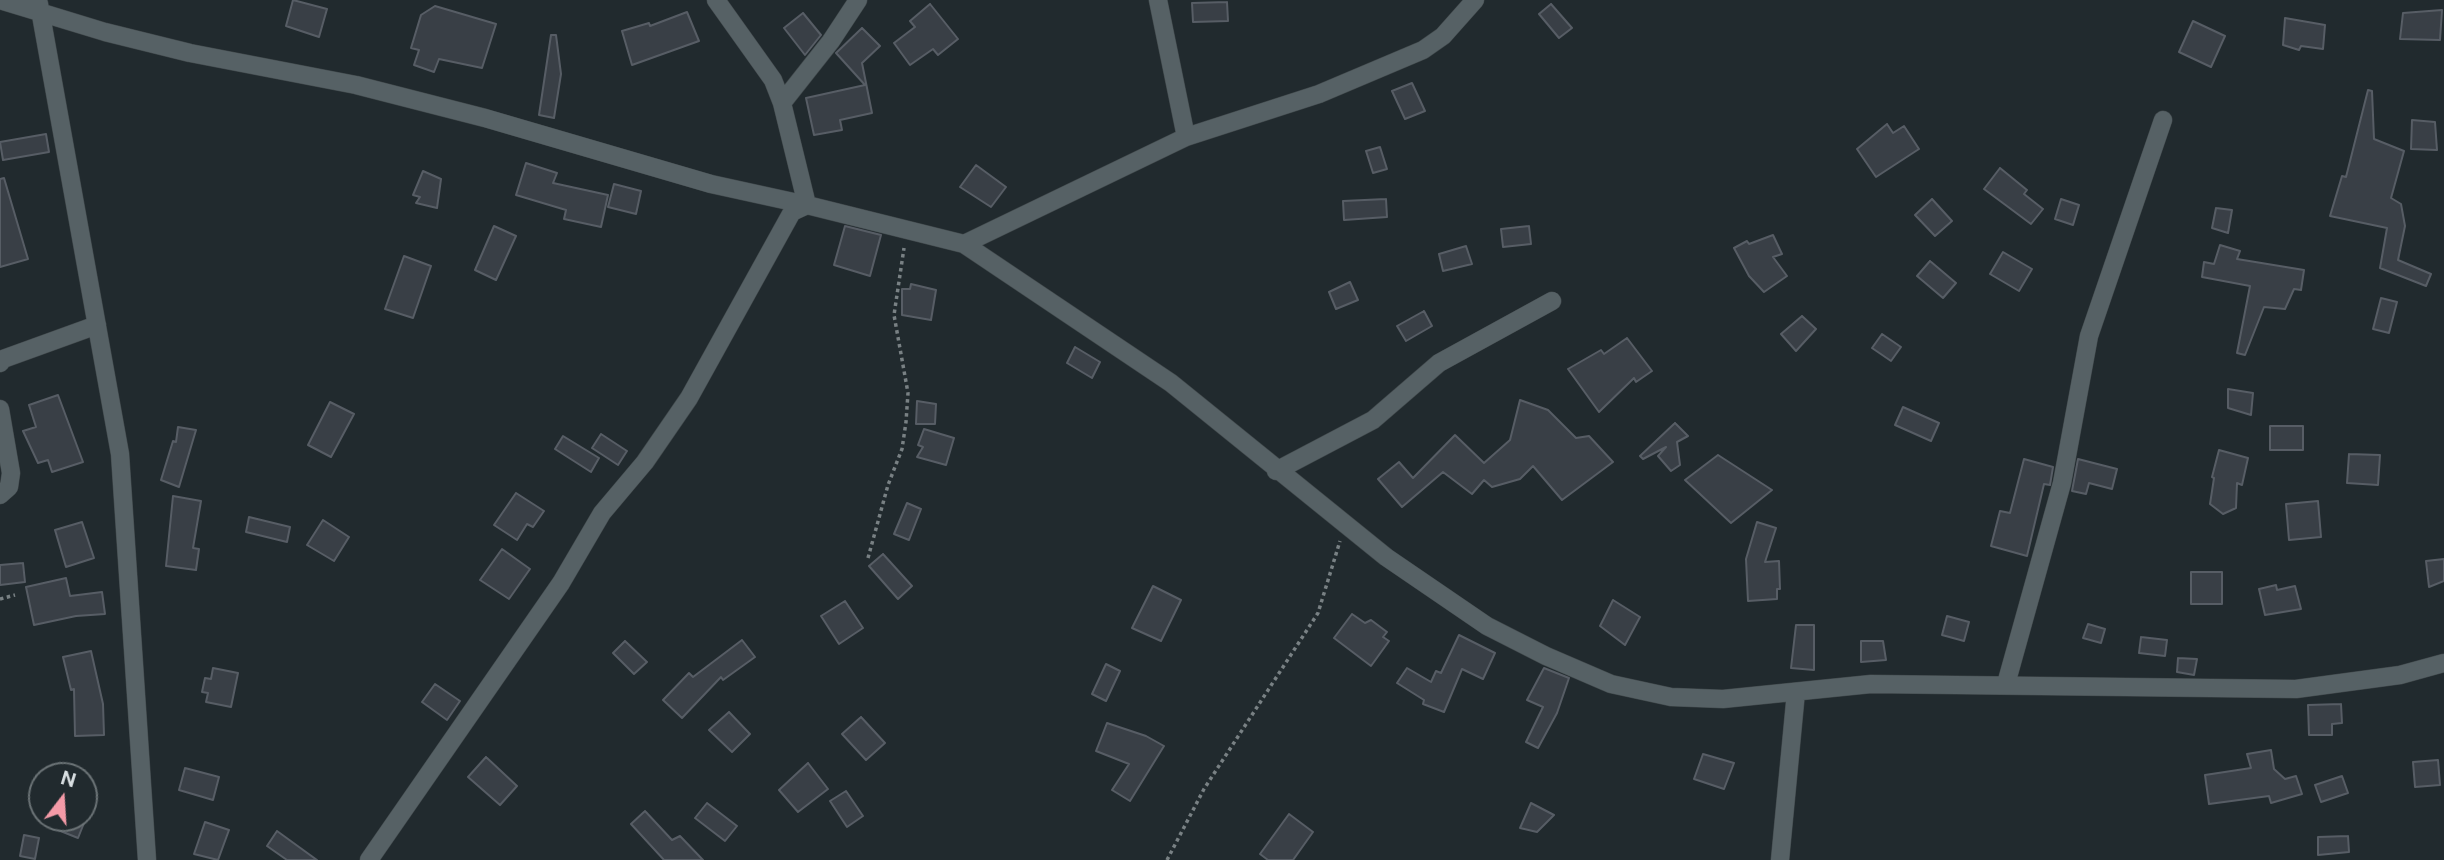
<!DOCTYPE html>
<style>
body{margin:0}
#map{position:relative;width:2444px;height:860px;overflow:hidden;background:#212a2e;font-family:"Public Sans",sans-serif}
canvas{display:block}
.north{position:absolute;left:28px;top:762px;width:70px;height:70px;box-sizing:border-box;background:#212a2e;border:2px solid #6b7376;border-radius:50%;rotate:17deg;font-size:19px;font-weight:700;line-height:28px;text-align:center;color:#dae0e3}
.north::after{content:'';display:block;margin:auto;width:24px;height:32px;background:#f49aa7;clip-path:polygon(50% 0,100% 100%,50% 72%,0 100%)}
</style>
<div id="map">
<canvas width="2444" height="860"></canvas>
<div class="north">N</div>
</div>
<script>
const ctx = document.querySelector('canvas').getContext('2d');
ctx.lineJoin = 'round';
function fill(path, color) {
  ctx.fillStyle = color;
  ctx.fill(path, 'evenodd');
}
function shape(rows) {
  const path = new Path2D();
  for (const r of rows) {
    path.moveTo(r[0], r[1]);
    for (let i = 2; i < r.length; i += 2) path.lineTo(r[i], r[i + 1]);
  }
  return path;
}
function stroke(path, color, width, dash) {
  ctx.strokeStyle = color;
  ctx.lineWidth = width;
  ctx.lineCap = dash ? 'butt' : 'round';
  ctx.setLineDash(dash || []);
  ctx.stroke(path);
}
const building = shape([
 [293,0,327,9,319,37,286,26,293,0],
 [1227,2,1228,21,1193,22,1192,3,1227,2],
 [930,4,958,39,938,55,933,49,910,65,894,43,915,27,910,21,930,4],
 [1551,4,1572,28,1559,38,1539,14,1551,4],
 [435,6,496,24,482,68,439,59,434,72,414,65,419,50,411,48,421,15,435,6],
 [2442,10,2440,40,2400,39,2403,13,2442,10],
 [687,12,699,41,632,65,622,31,649,23,650,26,687,12],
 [803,13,821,35,805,55,784,28,803,13],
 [2285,18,2325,25,2323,49,2301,46,2299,50,2283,45,2285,18],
 [2193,21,2225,36,2211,67,2179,52,2193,21],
 [862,28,880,46,862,63,872,113,840,120,842,130,814,135,806,98,865,85,836,53,862,28],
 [551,35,556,35,561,74,554,118,539,115,551,35],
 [1412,83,1425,111,1405,119,1392,91,1412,83],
 [2368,90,2372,91,2374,139,2404,151,2391,198,2401,204,2405,226,2398,260,2431,274,2426,286,2380,268,2387,228,2330,216,2342,176,2346,177,2368,90],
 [2412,120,2435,122,2437,150,2411,149,2412,120],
 [1887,124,1893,133,1904,126,1919,149,1876,177,1857,149,1887,124],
 [46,134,49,152,3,160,0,142,46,134],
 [1380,147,1387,169,1373,173,1366,151,1380,147],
 [526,163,557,173,553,183,608,195,601,227,564,219,566,210,516,195,526,163],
 [976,165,1006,187,991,207,960,187,976,165],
 [2000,168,2027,190,2024,194,2043,209,2031,224,1984,189,2000,168],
 [423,171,441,179,437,208,416,203,420,197,413,195,423,171],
 [4,178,28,259,0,267,0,179,4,178],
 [614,184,641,191,636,214,608,207,614,184],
 [1386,199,1387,217,1344,220,1343,201,1386,199],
 [1932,199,1952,221,1935,236,1915,215,1932,199],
 [2061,199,2079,205,2073,225,2055,219,2061,199],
 [2216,208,2232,210,2228,233,2212,228,2216,208],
 [494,226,516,236,496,280,475,270,494,226],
 [845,226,881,235,870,276,834,265,845,226],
 [1529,226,1531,244,1503,247,1501,229,1529,226],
 [1773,235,1782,254,1773,257,1787,276,1764,292,1749,276,1734,248,1747,241,1749,244,1773,235],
 [2220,245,2240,251,2237,259,2304,270,2301,290,2294,289,2285,309,2264,307,2245,355,2237,353,2250,286,2202,277,2204,262,2214,264,2220,245],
 [1466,246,1472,264,1443,271,1439,254,1466,246],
 [2003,252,2032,269,2019,291,1990,274,2003,252],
 [404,256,431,266,413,318,385,309,404,256],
 [1930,261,1956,283,1943,298,1917,276,1930,261],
 [1350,282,1358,300,1336,309,1329,292,1350,282],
 [911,284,936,290,931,320,902,315,902,289,910,289,911,284],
 [2381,298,2397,302,2389,333,2373,329,2381,298],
 [1424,311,1432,326,1406,341,1397,326,1424,311],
 [1802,316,1816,329,1796,351,1781,334,1802,316],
 [1882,334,1901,347,1891,361,1872,348,1882,334],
 [1627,338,1652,371,1636,382,1634,378,1599,412,1568,369,1601,350,1604,354,1627,338],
 [1075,347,1100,362,1092,378,1067,363,1075,347],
 [2228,389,2253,393,2251,415,2228,408,2228,389],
 [58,395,83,462,52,472,48,460,38,463,23,431,36,427,29,405,58,395],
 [1520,400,1548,410,1576,438,1589,436,1613,462,1562,500,1533,466,1520,479,1492,487,1484,480,1472,494,1443,472,1402,507,1378,479,1399,462,1413,478,1455,435,1484,463,1510,440,1520,400],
 [917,401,936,404,935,424,916,424,917,401],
 [330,402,354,414,331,457,308,445,330,402],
 [1903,407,1939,423,1931,441,1895,425,1903,407],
 [1675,423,1688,436,1677,442,1680,465,1671,471,1658,456,1666,447,1643,459,1640,456,1675,423],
 [2270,426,2303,426,2303,450,2270,450,2270,426],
 [178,427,196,430,179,487,161,480,173,441,176,442,178,427],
 [924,429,954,438,946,465,917,457,923,447,918,445,924,429],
 [601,434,627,451,618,465,592,448,601,434],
 [563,436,599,458,591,472,555,449,563,436],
 [2219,450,2248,458,2242,485,2237,483,2236,508,2223,514,2210,504,2214,478,2212,477,2219,450],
 [2349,454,2380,455,2378,485,2347,483,2349,454],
 [1718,455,1772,490,1731,523,1685,480,1718,455],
 [2024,459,2053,467,2050,485,2044,484,2027,556,1991,546,2000,511,2010,513,2024,459],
 [2078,459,2117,469,2112,489,2089,483,2086,494,2072,491,2078,459],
 [516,493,544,511,533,527,527,524,517,540,494,525,516,493],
 [173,496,201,501,193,548,199,549,196,570,166,566,173,496],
 [2318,501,2321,537,2289,540,2286,504,2318,501],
 [907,503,921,509,909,540,894,534,907,503],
 [249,517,290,527,287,542,246,532,249,517],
 [323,520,349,537,334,561,307,545,323,520],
 [82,522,94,558,66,567,55,530,82,522],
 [1757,522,1776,528,1765,562,1779,561,1780,589,1777,589,1777,599,1748,601,1746,559,1757,522],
 [502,549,530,569,509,599,480,580,502,549],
 [883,554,912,586,898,599,869,566,883,554],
 [2444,559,2444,581,2429,587,2426,561,2444,559],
 [23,563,25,582,0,585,0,565,23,563],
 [2191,572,2222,572,2222,604,2191,604,2191,572],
 [66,578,70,596,102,592,105,614,76,616,34,625,26,587,66,578],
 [2276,585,2277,590,2295,586,2301,609,2265,615,2259,589,2276,585],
 [1153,586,1181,600,1161,641,1132,628,1153,586],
 [1613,600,1640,617,1625,645,1600,626,1613,600],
 [845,601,863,628,839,644,821,616,845,601],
 [1352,614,1365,623,1371,620,1387,632,1383,637,1389,641,1371,666,1334,638,1352,614],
 [1947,616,1969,622,1964,641,1942,635,1947,616],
 [2088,624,2105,629,2101,643,2083,638,2088,624],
 [1796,625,1814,625,1814,670,1791,668,1796,625],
 [1459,635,1495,653,1483,679,1462,669,1444,712,1423,704,1424,700,1397,683,1407,668,1431,682,1436,671,1441,673,1459,635],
 [2141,637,2167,640,2165,656,2139,653,2141,637],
 [742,640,755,657,723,680,721,677,682,718,663,700,689,673,693,677,742,640],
 [625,641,647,662,634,674,613,653,625,641],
 [1861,641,1883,641,1886,660,1861,662,1861,641],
 [91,651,103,704,104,735,75,736,74,689,71,690,63,657,91,651],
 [2178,658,2197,659,2194,675,2177,672,2178,658],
 [1106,664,1120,671,1106,701,1092,694,1106,664],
 [213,668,238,673,231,707,206,702,208,693,202,692,205,678,211,679,213,668],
 [1544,668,1569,678,1557,713,1538,748,1526,742,1543,707,1527,700,1544,668],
 [435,684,460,701,447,720,422,702,435,684],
 [2341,704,2342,723,2332,724,2332,735,2309,735,2308,705,2341,704],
 [729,712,750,734,732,752,709,730,729,712],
 [861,717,885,743,866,760,842,734,861,717],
 [1107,723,1146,736,1164,746,1130,801,1112,790,1129,764,1096,751,1107,723],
 [2271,750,2274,769,2285,779,2296,776,2302,794,2271,803,2269,796,2209,804,2205,775,2251,768,2247,754,2271,750],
 [1703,754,1734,763,1724,789,1694,779,1703,754],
 [486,757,517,786,500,805,468,777,486,757],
 [2438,760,2440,785,2415,787,2413,762,2438,760],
 [808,763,828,789,798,812,779,790,808,763],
 [185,768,219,777,213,800,179,790,185,768],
 [2342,776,2348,793,2321,802,2315,785,2342,776],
 [846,791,863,816,847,827,830,801,846,791],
 [707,803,737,826,725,841,695,818,707,803],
 [1531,803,1554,815,1537,832,1520,828,1531,803],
 [645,811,672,840,680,836,703,860,664,860,631,824,645,811],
 [1289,814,1313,832,1293,860,1268,860,1260,854,1289,814],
 [63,818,84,823,78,838,58,830,63,818],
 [205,822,229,830,218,860,194,854,205,822],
 [277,831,317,860,287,860,267,846,277,831],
 [24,835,39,838,35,859,20,856,24,835],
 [2348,836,2349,852,2318,855,2318,837,2348,836]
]);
const path = shape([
 [868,558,888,485,902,449,906,422,908,393,894,315,904,248],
 [0,599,15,595],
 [1167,860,1204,789,1318,613,1340,541]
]);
const minor = shape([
 [0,0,105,32,190,53,356,85,485,118,711,184,807,205,964,244,1171,383,1386,557,1487,626,1546,656,1611,684,1671,697,1723,699,1871,684,2296,689,2400,675,2444,663],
 [1158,0,1186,137],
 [39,4,120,454,147,860],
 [782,103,831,41,858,0],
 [964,244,1186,137,1319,94,1423,50,1443,36,1475,0],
 [0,363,3,359,97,325],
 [0,409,11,473,9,487,0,495],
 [1276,471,1373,420,1439,363,1552,301],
 [2006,684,2062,483,2089,336,2163,120],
 [369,860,561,583,602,513,645,462,689,398,792,212,807,205,782,103,773,80,716,0],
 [1780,860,1796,692]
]);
fill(building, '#393f46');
stroke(building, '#575d65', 2);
stroke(minor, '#40484b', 19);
stroke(path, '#798184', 3.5, [3.5, 3.5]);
stroke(minor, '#566165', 18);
</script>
